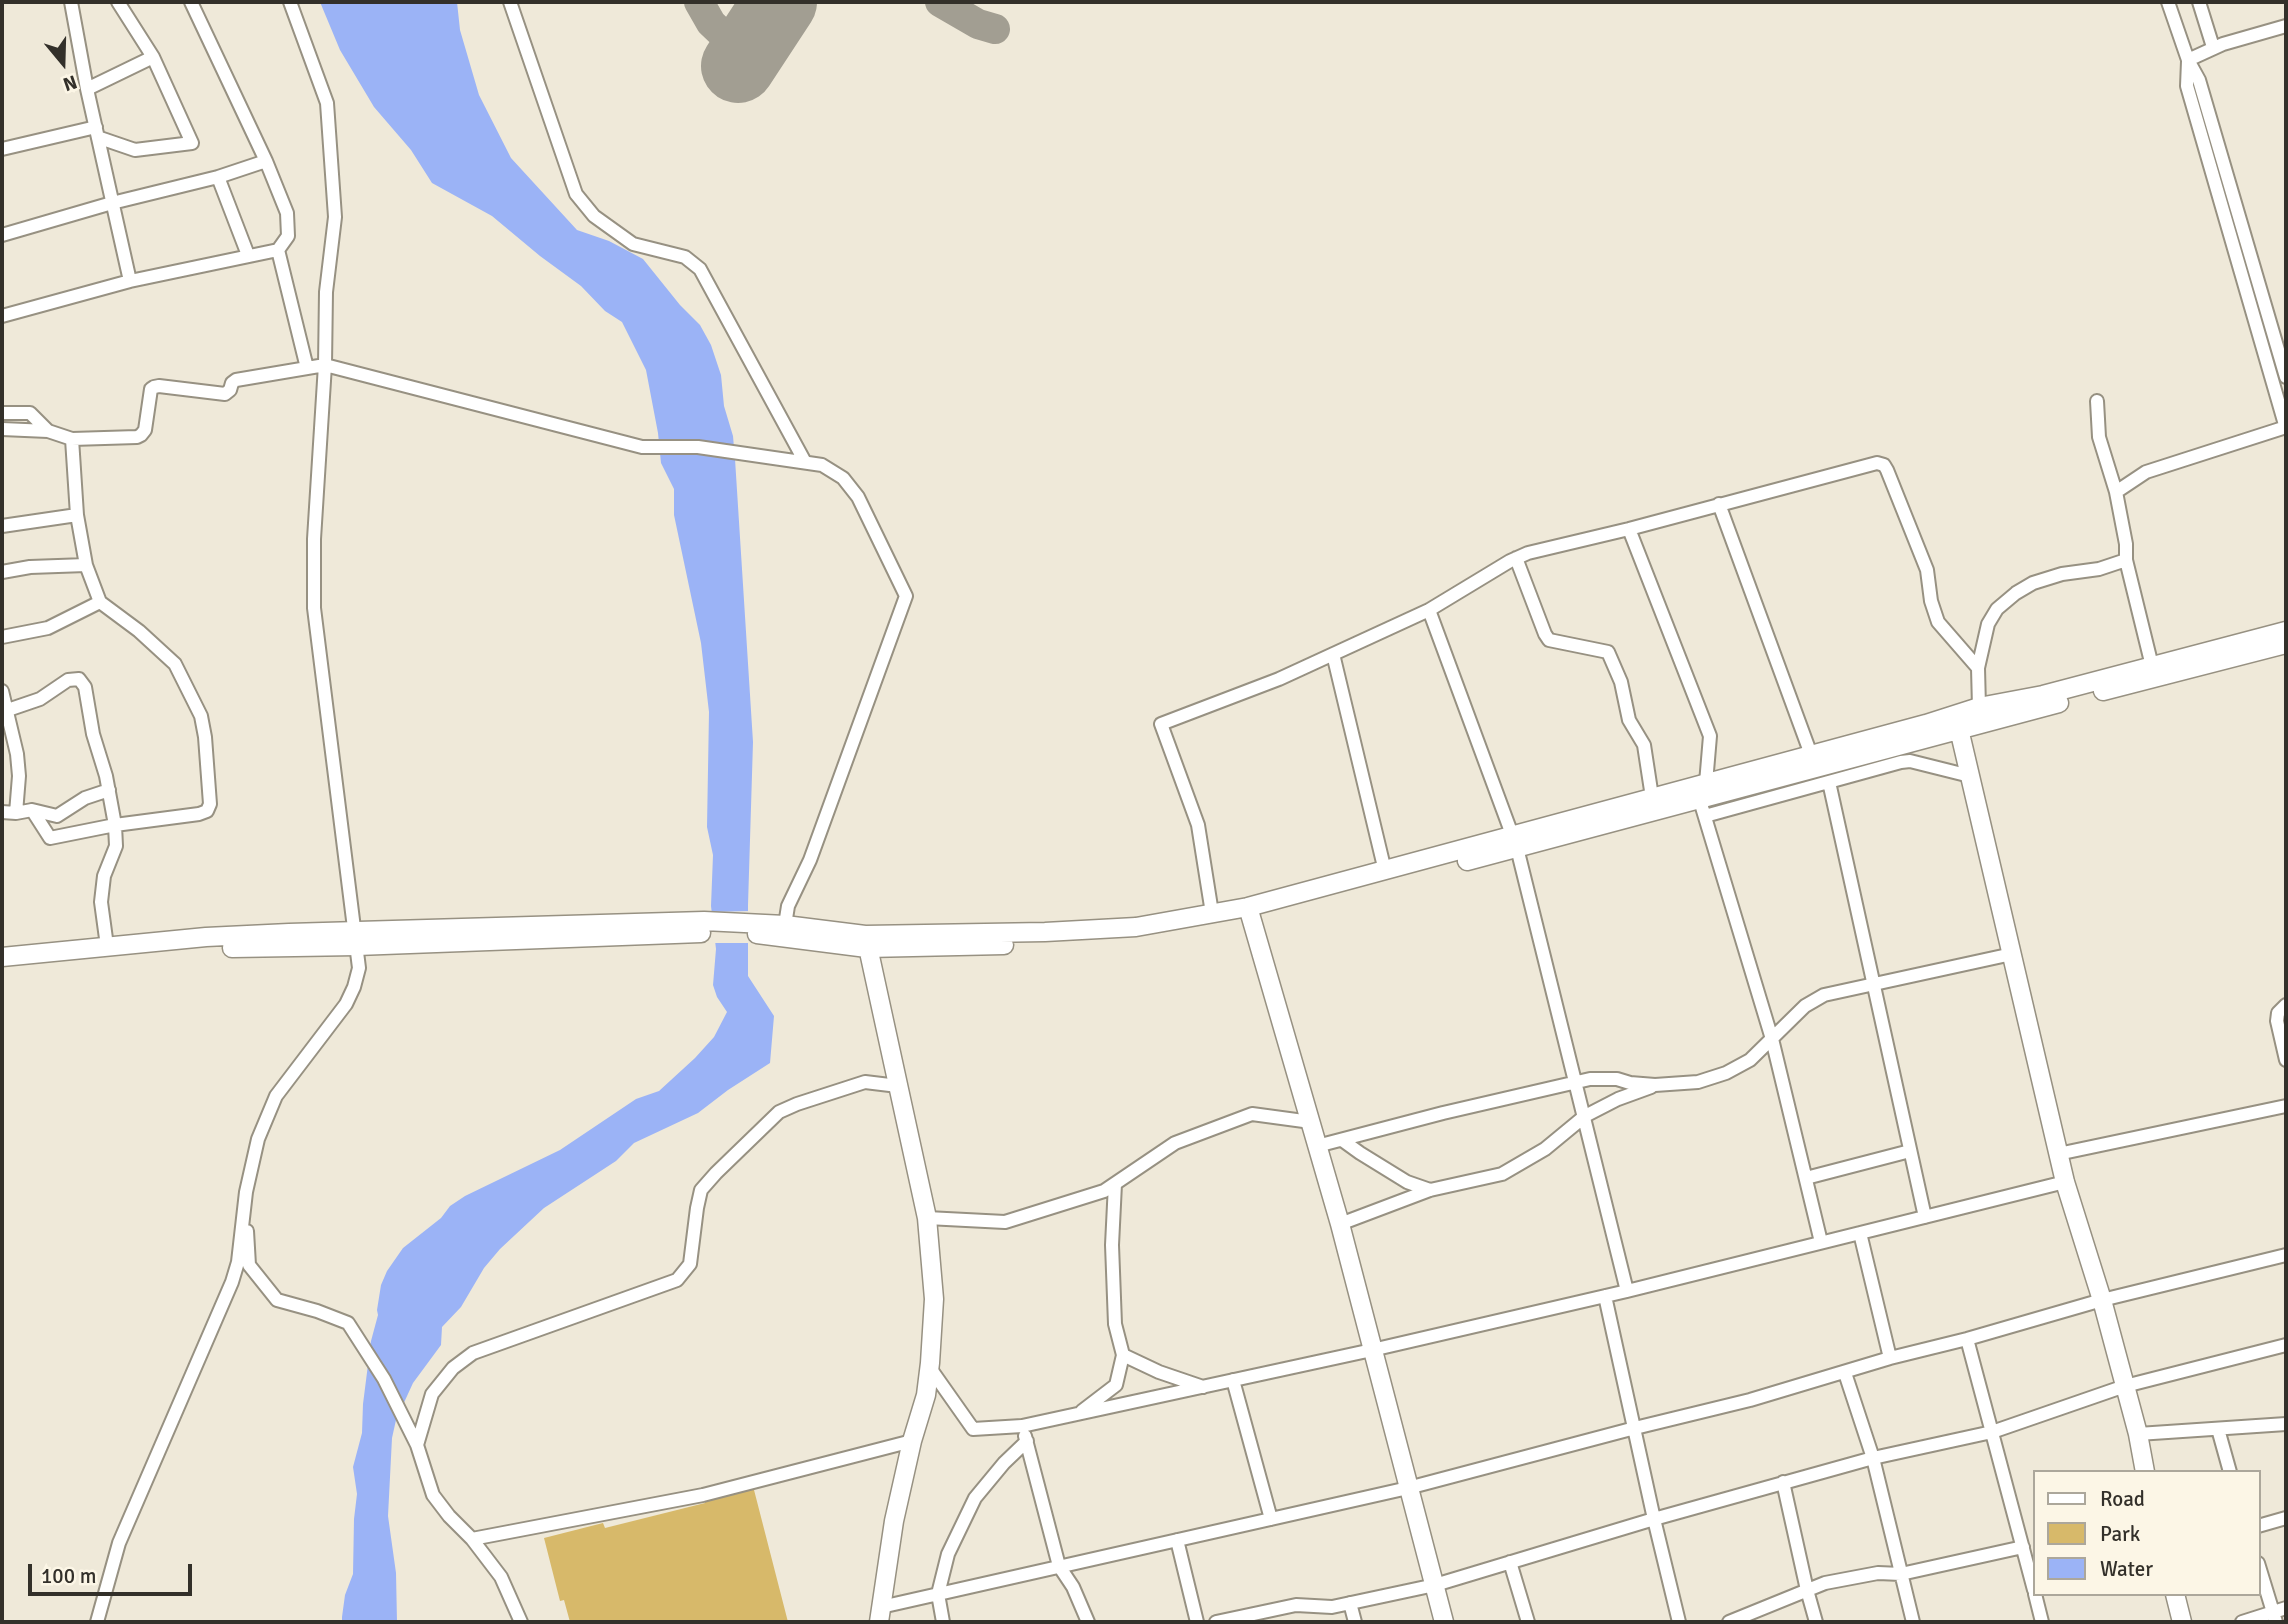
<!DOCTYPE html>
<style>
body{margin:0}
#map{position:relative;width:2288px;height:1624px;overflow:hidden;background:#efe9d9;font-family:Signika,sans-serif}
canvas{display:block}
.frame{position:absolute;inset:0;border:4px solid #33302a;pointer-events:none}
.legend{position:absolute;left:2033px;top:1470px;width:228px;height:126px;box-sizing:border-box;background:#fcf6e6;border:2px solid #aca79b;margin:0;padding:9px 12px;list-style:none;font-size:21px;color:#33302a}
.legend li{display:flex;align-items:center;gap:14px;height:35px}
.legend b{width:35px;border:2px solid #aca79b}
.north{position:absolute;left:28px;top:28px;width:70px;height:70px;-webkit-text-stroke:5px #fcf6e6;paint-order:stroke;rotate:161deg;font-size:19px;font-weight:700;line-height:28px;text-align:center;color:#33302a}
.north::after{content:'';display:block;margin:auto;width:24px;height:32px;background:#33302a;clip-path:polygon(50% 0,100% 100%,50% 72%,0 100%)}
.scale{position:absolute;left:28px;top:1564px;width:164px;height:32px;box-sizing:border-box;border:4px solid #33302a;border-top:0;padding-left:9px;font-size:21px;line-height:24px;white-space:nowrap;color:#33302a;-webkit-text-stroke:5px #fcf6e6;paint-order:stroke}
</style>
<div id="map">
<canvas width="2288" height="1624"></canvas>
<div class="frame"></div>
<ul class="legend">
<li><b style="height:9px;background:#fff"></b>Road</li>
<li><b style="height:19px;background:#d7b96a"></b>Park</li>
<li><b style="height:19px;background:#9bb3f6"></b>Water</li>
</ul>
<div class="north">N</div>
<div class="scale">100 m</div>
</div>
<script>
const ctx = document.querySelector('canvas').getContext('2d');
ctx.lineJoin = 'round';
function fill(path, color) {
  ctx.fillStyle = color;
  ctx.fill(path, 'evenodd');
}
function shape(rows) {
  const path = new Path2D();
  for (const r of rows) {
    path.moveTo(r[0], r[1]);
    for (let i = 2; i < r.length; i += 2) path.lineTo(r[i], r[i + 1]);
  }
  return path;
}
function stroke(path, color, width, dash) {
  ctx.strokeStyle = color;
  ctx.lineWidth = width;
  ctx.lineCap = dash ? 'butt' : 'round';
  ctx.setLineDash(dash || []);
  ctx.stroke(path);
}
const green = shape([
 [753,1486,788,1622,570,1622,564,1600,560,1601,544,1538,603,1523,605,1528,705,1503,705,1499]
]);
const water = shape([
 [320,2,457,2,460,30,479,95,511,158,577,230,609,241,643,259,680,305,700,325,711,345,721,375,724,406,733,436,735,459,753,742,748,905,748,976,774,1016,770,1063,728,1090,698,1113,634,1143,616,1161,544,1208,500,1249,484,1268,461,1307,442,1327,441,1345,413,1383,396,1420,392,1438,388,1516,396,1573,397,1622,342,1622,342,1617,345,1595,353,1574,354,1519,357,1494,353,1467,362,1433,363,1404,371,1341,378,1315,377,1310,381,1285,387,1271,403,1248,441,1218,450,1206,465,1196,560,1150,636,1099,659,1091,695,1058,714,1037,727,1012,717,997,713,985,716,949,711,906,713,855,707,827,709,712,701,643,674,515,674,489,661,463,658,433,646,370,622,322,605,311,581,286,540,256,492,216,432,183,411,150,374,107,340,50]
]);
const pier = shape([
 [752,911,752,943,711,943,708,912]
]);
const taxiway = shape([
 [699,2,711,23,732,43,751,46],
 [940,2,978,24,995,29]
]);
const runway = shape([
 [738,66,780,2]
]);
const street = shape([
 [71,2,87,89],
 [510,2,576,194,594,216,633,244,685,257,700,269,805,462],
 [2168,2,2188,60,2199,80,2286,377],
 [2199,2,2213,47],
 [2188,60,2223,44,2286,26],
 [2188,61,2187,86,2286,428],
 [100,138,135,150,192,143,153,57,118,2],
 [2,149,96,127],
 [218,177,248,255],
 [2,235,112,203,218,177,266,161],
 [278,250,307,368],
 [130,281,87,89,153,57],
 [2,316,130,281,278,250,288,236,287,213,266,161,191,2],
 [2097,401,2099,437,2116,492,2126,544,2126,560,2152,666],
 [2,413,30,413,48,431],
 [2,429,48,431,72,439,77,515,86,565,100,602,139,631,175,664,201,716,205,737,210,804,207,811,199,814,115,825,50,838,32,810],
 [72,439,137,437,141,435,145,430,151,389,154,387,159,386,225,394,230,390,232,383,236,380,325,365,642,447,698,447,822,465,843,478,858,497,906,596,810,860,788,906,785,925],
 [2116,492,2146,472,2286,427],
 [1719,504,1813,760],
 [2,526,77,515],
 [1629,529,1710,736,1706,783],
 [1516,558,1545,634,1549,640,1608,652,1621,682,1629,720,1644,745,1652,797],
 [2,572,30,567,86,565],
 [1429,610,1517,848,1627,1291],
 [2,637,48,628,100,602],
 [1333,654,1385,871],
 [2,691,17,754,19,776,16,813],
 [1979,707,1978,668,1988,624,1997,609,2016,593,2033,583,2062,574,2099,569,2126,560],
 [2,712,40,699,68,680,79,679,85,687,93,734,106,776,115,825,116,846,104,876,101,902,107,946],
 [1829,782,1925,1217],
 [1698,794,1772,1039,1821,1242],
 [2,812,16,813,32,810,57,816,85,798,109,790],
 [1705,816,1901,762,1910,761,1970,776],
 [1212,913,1198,825,1161,724,1279,679,1429,610,1510,561,1528,553,1629,529,1877,463,1884,465,1887,470,1927,570,1931,601,1938,622,1978,668],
 [2286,1005,2278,1013,2277,1021,2286,1060],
 [1342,1140,1360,1153,1407,1182,1430,1190],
 [1317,1146,1443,1113,1590,1079,1617,1079,1630,1083,1655,1085,1698,1082,1726,1073,1750,1060,1805,1006,1824,995,2012,954],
 [2058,1154,2286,1106],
 [1806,1178,1910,1151],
 [1115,1184,1112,1245,1115,1324,1123,1355,1159,1372,1203,1387],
 [927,1218,1005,1222,1104,1191,1175,1143,1252,1114,1311,1122],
 [1340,1224,1430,1190,1502,1174,1545,1149,1585,1116,1618,1099,1651,1087],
 [247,1231,249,1265,277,1300,317,1311,348,1323,384,1379,417,1445],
 [1860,1233,1890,1358],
 [1605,1296,1654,1519,1679,1622],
 [1967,1339,2034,1590],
 [930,1368,973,1429,1022,1426,1372,1350,1627,1291,2065,1182],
 [1845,1373,1873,1458,1913,1622],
 [1233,1380,1271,1519],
 [1082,1411,1116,1385,1123,1355],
 [2218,1429,2230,1472],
 [2138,1434,2286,1424],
 [1025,1436,1059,1566,1073,1587,1088,1622],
 [1783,1482,1807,1590,1816,1622],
 [2258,1526,2286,1518],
 [472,1539,703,1495,912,1441],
 [1177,1540,1197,1622],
 [1510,1562,1528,1622],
 [2258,1563,2276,1622],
 [2035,1594,2042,1622],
 [1350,1603,1355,1622],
 [881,1607,1408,1488,1635,1428,1750,1400,1890,1358,1967,1339,2102,1300,2286,1255],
 [97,1622,119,1543,232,1282,238,1262,246,1192,258,1139,276,1096,346,1004,354,987,359,968,314,608,314,539,325,365,326,292,335,217,327,103,290,2],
 [521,1622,501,1577,472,1539,449,1516,433,1495,417,1445,432,1394,453,1368,473,1353,677,1280,690,1264,697,1208,701,1190,716,1173,779,1112,797,1104,865,1082,898,1086],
 [943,1622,938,1594,948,1554,975,1498,1004,1463,1027,1441],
 [1216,1622,1296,1605,1332,1607,1435,1585,1654,1519,1873,1458,1992,1432,2125,1386,2286,1345],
 [1729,1622,1825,1583,1878,1573,1901,1574,2023,1547],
 [2242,1622,2286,1608]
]);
const secondary = shape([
 [2103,691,2286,644],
 [1959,729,2065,1182,2102,1300,2138,1434,2145,1472],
 [1467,861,2059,703],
 [1248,907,1340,1224,1444,1622],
 [757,934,867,948,1004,945],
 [866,938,927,1218,934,1299,930,1363,926,1395,912,1441,894,1521,879,1622],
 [232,948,357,946,701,933],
 [2,957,206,937,289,933,704,921,785,925,865,935,1045,932,1136,927,1248,907,1926,724,1979,707,2043,695,2286,631],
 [2175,1594,2182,1622]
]);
fill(green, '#d7b96a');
fill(water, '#9bb3f6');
fill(pier, '#efe9d9');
stroke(taxiway, '#a29e92', 30);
stroke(runway, '#a29e92', 74);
stroke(street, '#979182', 16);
stroke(secondary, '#979182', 21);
stroke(street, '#fff', 12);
stroke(secondary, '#fff', 18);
</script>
